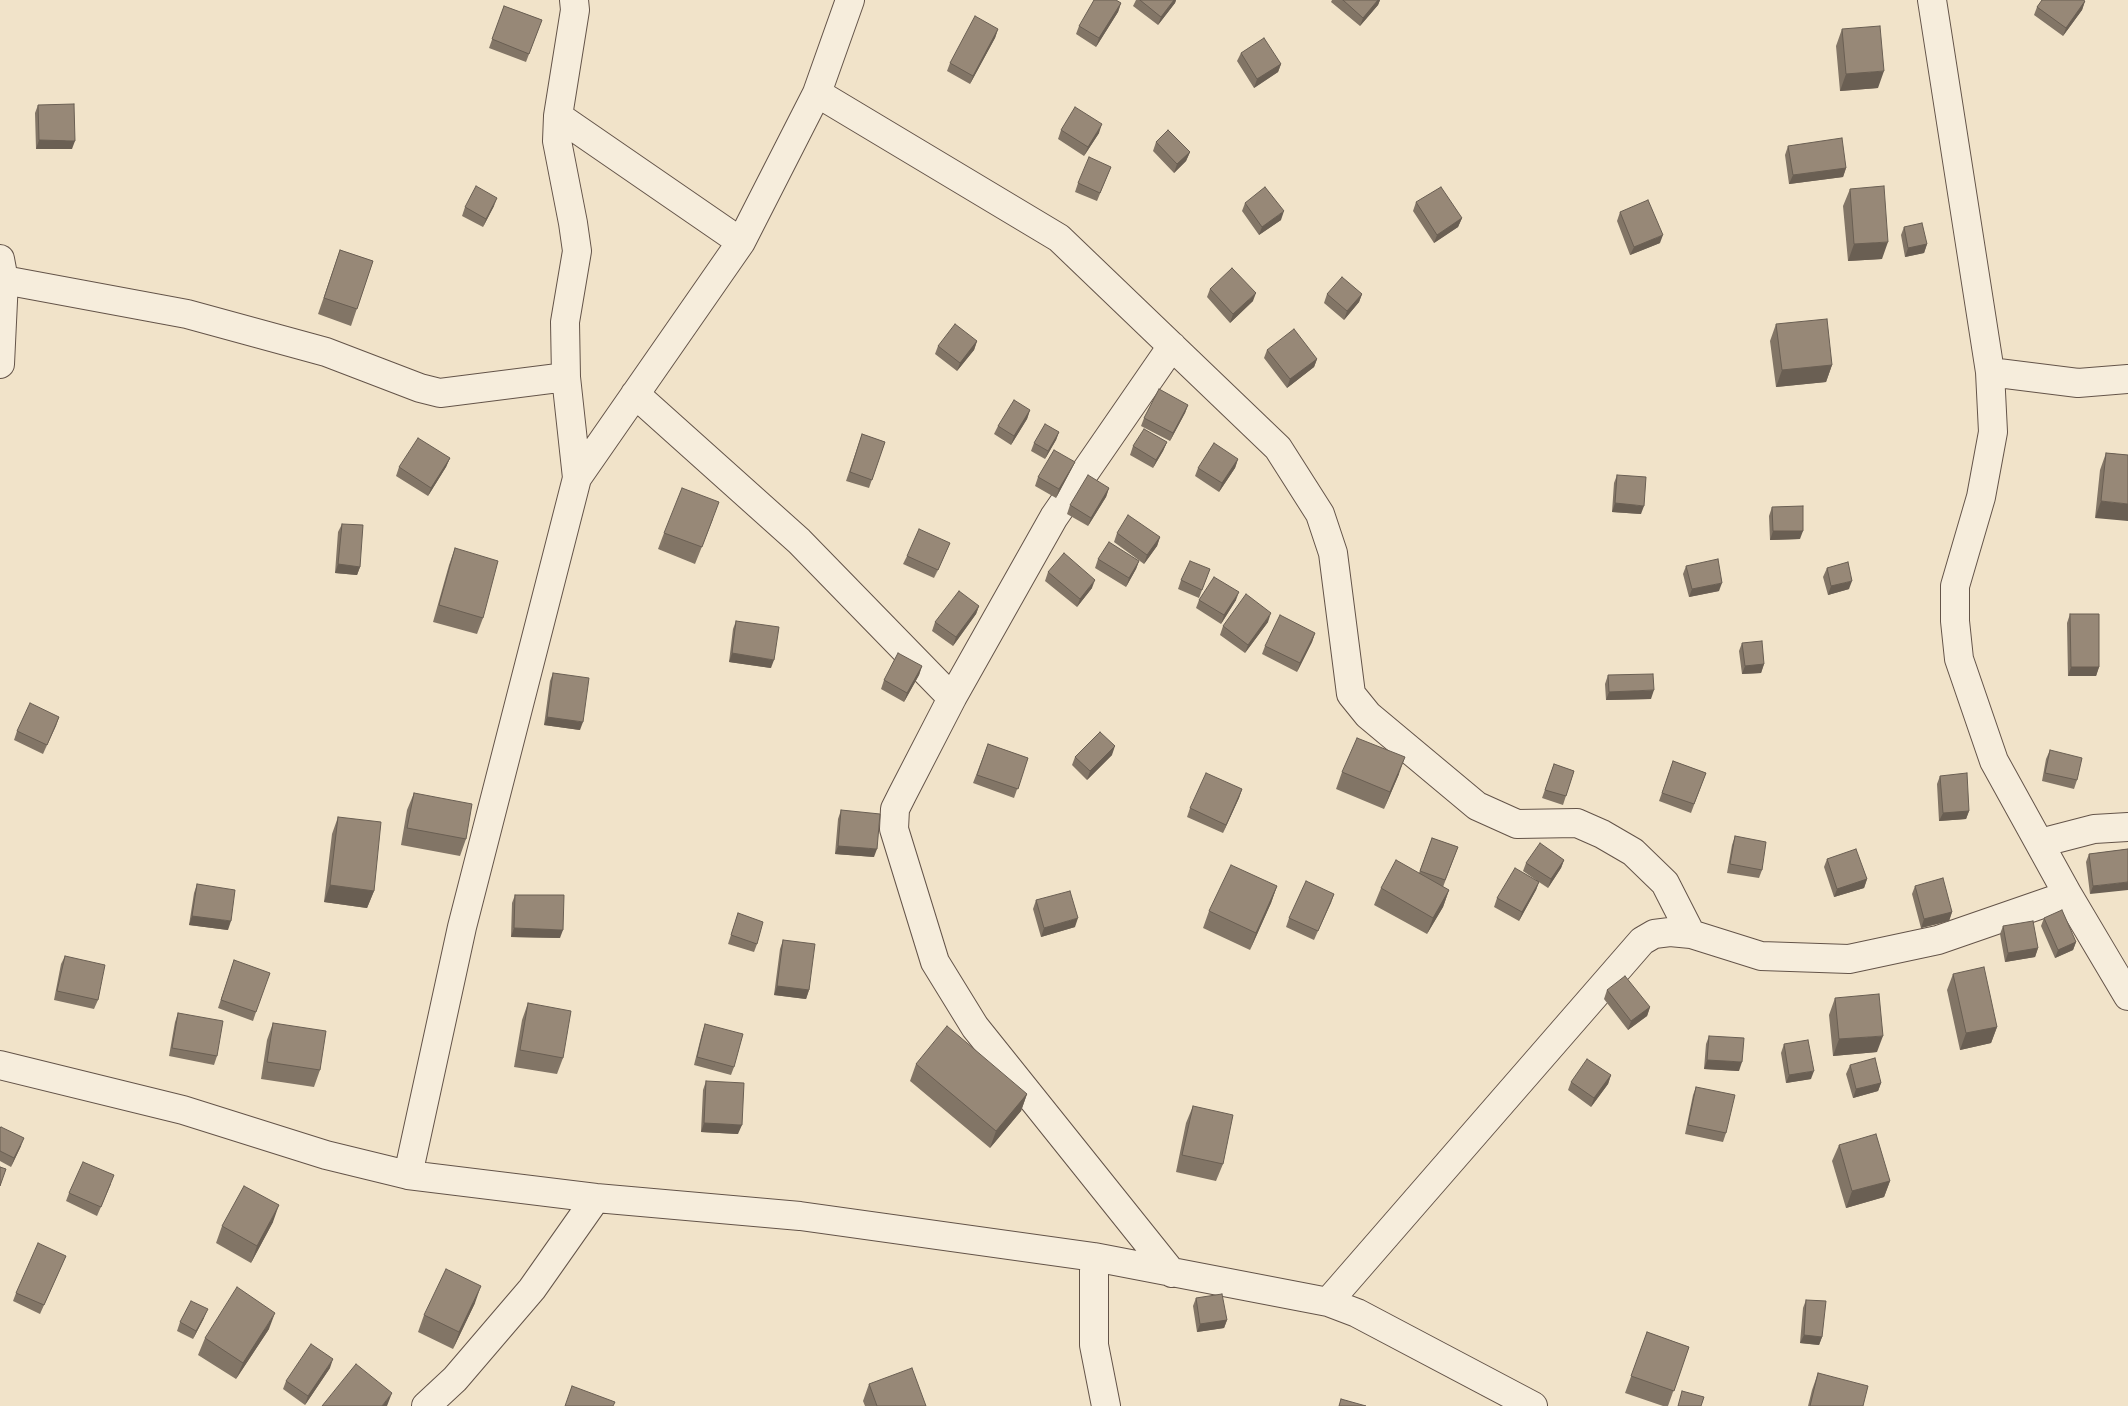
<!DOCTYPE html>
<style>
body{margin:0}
canvas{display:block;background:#f1e3c9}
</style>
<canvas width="2128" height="1406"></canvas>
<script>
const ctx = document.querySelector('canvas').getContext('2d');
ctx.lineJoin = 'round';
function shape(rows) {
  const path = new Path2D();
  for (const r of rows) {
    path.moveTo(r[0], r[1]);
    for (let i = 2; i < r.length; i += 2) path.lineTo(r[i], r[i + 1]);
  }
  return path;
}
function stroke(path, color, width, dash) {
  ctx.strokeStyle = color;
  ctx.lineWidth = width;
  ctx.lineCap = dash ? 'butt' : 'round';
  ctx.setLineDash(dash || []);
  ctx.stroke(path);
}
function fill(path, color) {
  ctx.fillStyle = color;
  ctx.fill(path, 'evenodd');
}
const minor = shape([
 [1932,0,1990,372,1993,432,1981,497,1955,586,1955,621,1959,659,1994,761,2068,895,2128,996],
 [817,93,1059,238,1278,448,1320,514,1333,553,1351,694,1368,715,1477,806,1517,824,1577,823,1602,834,1633,852,1665,883,1691,934],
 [558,116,741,242],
 [0,259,4,280,0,364],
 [4,280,187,314,326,352,420,388,440,393,566,377],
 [1990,372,2078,383,2128,379],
 [635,394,799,541,952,698],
 [577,478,741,242,817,93,850,0],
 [2040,843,2094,829,2128,827],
 [0,1065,183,1110,326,1155,408,1175,596,1198,800,1216,1094,1257,1328,1302,1357,1313,1533,1406],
 [408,1175,462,927,577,478,566,377,565,322,577,251,573,223,557,141,558,116,575,10,574,0],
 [1094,1257,1094,1345,1106,1406],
 [1172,1273,975,1027,935,962,894,829,895,809,902,795,952,698,1054,517,1172,346],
 [1328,1302,1642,941,1654,934,1670,932,1691,934,1761,956,1849,959,1938,940,2068,895],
 [426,1406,455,1379,532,1289,596,1198]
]);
const wall = shape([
 [1136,0,1176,0,1175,3,1158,25,1133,6],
 [1332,0,1380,0,1378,5,1360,26,1331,2],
 [2085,1,2082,10,2063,36,2034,15,2037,7],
 [1121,3,1118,12,1096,47,1076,34,1079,26],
 [504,6,542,20,526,62,489,48],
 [998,29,995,38,970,84,947,71,950,63],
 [1842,29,1878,88,1840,91,1836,46],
 [1241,53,1281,64,1278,72,1254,88,1237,61],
 [38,105,72,149,36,149,35,113],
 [1061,130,1099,133,1084,156,1058,139],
 [1156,142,1190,152,1186,161,1174,173,1153,151],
 [1788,146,1846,168,1843,177,1789,184,1785,155],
 [1111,167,1097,201,1075,192,1078,183],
 [1850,189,1882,259,1848,261,1843,206],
 [1416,202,1462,218,1458,227,1434,243,1413,211],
 [1245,203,1281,220,1259,235,1242,211],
 [494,206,483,227,462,216,465,207],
 [1620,212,1660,243,1630,255,1617,221],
 [1904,227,1927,244,1924,253,1905,257,1901,235],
 [340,250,373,261,351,326,318,314],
 [1210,289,1253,301,1230,323,1207,297],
 [1327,294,1362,294,1359,302,1344,320,1324,303],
 [1776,324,1832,365,1826,382,1776,387,1770,341],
 [977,341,974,350,957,371,935,354,938,346],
 [1267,350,1317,359,1314,367,1287,388,1264,358],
 [1188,405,1185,413,1170,441,1141,426,1144,418],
 [1030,410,1027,419,1011,445,994,434,998,426],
 [1059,432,1056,440,1045,459,1031,451,1034,443],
 [862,434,885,442,869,488,846,481],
 [1167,442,1163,451,1153,468,1130,455,1133,446],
 [2106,453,2128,455,2095,518,2100,470],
 [450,458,446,467,428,496,396,476,399,467],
 [1238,459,1235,468,1219,492,1195,476,1198,468],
 [1075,462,1071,470,1056,498,1035,486,1038,477],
 [1617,475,1641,514,1612,512,1614,483],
 [1109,488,1106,497,1088,526,1067,514,1070,505],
 [1772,507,1800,539,1770,540,1769,516],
 [713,519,695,564,658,549,664,533],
 [342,524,360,567,357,575,335,573,338,532],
 [1117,533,1160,537,1157,546,1144,564,1114,542],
 [455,548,483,618,477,634,433,622,449,565],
 [946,551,934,578,903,564,907,556],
 [1098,559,1139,561,1136,569,1126,587,1095,568],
 [1686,566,1719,591,1689,597,1683,574],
 [1827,568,1849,589,1828,595,1823,577],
 [1210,569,1199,598,1178,589,1181,580],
 [1048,572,1092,588,1077,607,1045,581],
 [1199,600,1236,600,1221,624,1196,608],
 [979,606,976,614,953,646,932,631,935,622],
 [2070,614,2099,667,2096,676,2068,676,2067,623],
 [736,621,771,668,729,662,733,629],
 [1268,622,1245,653,1220,635,1223,626],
 [1315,633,1312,642,1297,672,1262,654,1265,646],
 [1742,643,1764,664,1761,673,1742,674,1739,651],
 [922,666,919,675,904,702,881,689,884,680],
 [553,673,580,730,544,725,550,681],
 [1608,675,1651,699,1606,700,1605,684],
 [59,717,43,754,14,740,17,731],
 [988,744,1028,758,1014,798,973,783],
 [2050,750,2077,780,2074,789,2042,781,2046,759],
 [1112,755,1087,780,1072,765,1075,757],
 [1673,761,1706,773,1691,813,1659,801],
 [1554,764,1574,771,1563,805,1542,798],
 [1342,772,1399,774,1384,809,1336,789],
 [1940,776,1969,811,1966,819,1939,821,1937,784],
 [1242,789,1239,798,1223,833,1187,817,1190,808],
 [414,793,466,839,460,856,401,845,407,810],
 [841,810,874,857,835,854,838,819],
 [338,817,374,891,367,908,324,902,332,834],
 [1735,836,1762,870,1759,878,1727,873,1732,845],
 [1432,838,1458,847,1443,887,1449,890,1443,907,1427,934,1374,905,1381,888,1419,873],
 [2128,849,2090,894,2086,862,2089,854],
 [1827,859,1867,879,1864,888,1834,897,1824,867],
 [1564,860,1561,868,1548,888,1539,882,1536,890,1519,921,1494,907,1497,898,1536,880,1523,871,1526,863],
 [197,884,228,930,189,925,194,893],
 [1277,886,1271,903,1250,950,1203,928,1209,911],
 [1915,886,1952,912,1949,921,1921,928,1912,894],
 [1334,894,1314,940,1286,927,1289,918],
 [515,895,560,938,511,937,512,903],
 [1036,900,1075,927,1041,937,1033,909],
 [738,913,757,944,754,952,728,944],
 [2044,918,2076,942,2073,950,2055,958,2041,926],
 [2003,926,2038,948,2035,957,2005,962,2000,934],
 [783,940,809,990,806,999,774,995,780,949],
 [65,956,98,1000,94,1009,54,1000,61,964],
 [234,960,256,1012,253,1021,218,1008],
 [1953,974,1997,1027,1991,1043,1960,1050,1947,990],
 [1607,990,1650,1007,1647,1016,1628,1030,1604,999],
 [1835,998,1877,1052,1833,1056,1829,1015],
 [528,1003,563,1058,557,1074,514,1067,522,1020],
 [178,1013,217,1056,214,1065,169,1056,175,1022],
 [273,1023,320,1070,314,1087,261,1079,267,1040],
 [705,1024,734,1067,731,1075,694,1065,702,1033],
 [1709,1036,1739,1071,1704,1069,1706,1044],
 [1784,1044,1811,1079,1786,1083,1781,1053],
 [916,1064,1027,1094,1021,1111,990,1148,910,1081],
 [1850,1065,1881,1083,1878,1091,1853,1098,1846,1074],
 [1611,1075,1608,1084,1591,1107,1568,1090,1571,1082],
 [706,1081,738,1134,701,1132,703,1090],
 [1696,1087,1726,1133,1723,1142,1685,1134,1693,1095],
 [1193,1106,1223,1164,1216,1181,1176,1172,1186,1123],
 [0,1128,21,1146,11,1167,0,1161],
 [1839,1145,1890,1181,1884,1197,1846,1208,1832,1161],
 [111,1184,97,1216,66,1201,69,1193],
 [273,1222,251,1263,216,1243,222,1226],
 [66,1256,40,1314,13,1301,16,1293],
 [1196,1298,1227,1320,1224,1328,1197,1332,1193,1306],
 [1806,1300,1822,1337,1819,1345,1800,1343,1803,1308],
 [475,1303,453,1349,418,1332,424,1315],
 [204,1318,193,1339,177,1331,180,1322],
 [269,1329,236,1379,198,1355,205,1338],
 [1647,1332,1689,1347,1668,1406,1663,1406,1625,1393],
 [330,1368,305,1405,283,1389,286,1381],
 [1818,1373,1863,1406,1808,1406,1812,1390],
 [869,1384,926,1406,865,1406,863,1401]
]);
const shadedWall = shape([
 [1174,0,1176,0,1175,3,1158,25,1161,17],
 [1378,0,1380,0,1378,5,1360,26,1363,18],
 [2085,1,2082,10,2063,36,2066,28],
 [1121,3,1118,12,1096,47,1099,38],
 [998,29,995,38,970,84,973,76],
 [1281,64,1278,72,1254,88,1257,79],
 [1884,71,1878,88,1840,91,1846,74],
 [1102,124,1099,133,1084,156,1088,147],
 [39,140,75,141,72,149,36,149],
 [1190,152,1186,161,1174,173,1177,164],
 [1846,168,1843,177,1789,184,1793,175],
 [497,198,494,206,483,227,486,219],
 [1284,211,1281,220,1259,235,1262,227],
 [1462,218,1458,227,1434,243,1437,235],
 [1663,235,1660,243,1630,255,1634,247],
 [1888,242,1882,259,1848,261,1854,244],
 [1927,244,1924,253,1905,257,1908,248],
 [1256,293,1253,301,1230,323,1233,314],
 [1362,294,1359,302,1344,320,1347,311],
 [977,341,974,350,957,371,960,363],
 [1317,359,1314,367,1287,388,1290,379],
 [1832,365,1826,382,1776,387,1782,370],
 [1188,405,1185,413,1170,441,1173,433],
 [1030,410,1027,419,1011,445,1014,436],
 [1059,432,1056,440,1045,459,1048,451],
 [1167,442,1163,451,1153,468,1156,460],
 [450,458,446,467,428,496,431,488],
 [1238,459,1235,468,1219,492,1222,483],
 [1075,462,1071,470,1056,498,1059,489],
 [1109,488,1106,497,1088,526,1091,518],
 [2101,501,2128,504,2128,521,2095,518],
 [1615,503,1644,506,1641,514,1612,512],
 [1773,531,1803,531,1800,539,1770,540],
 [1160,537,1157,546,1144,564,1147,555],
 [950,543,946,551,934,578,938,570],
 [1139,561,1136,569,1126,587,1129,578],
 [338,564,360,567,357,575,335,573],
 [1095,580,1092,588,1077,607,1080,599],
 [1852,581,1849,589,1828,595,1831,586],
 [1722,583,1719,591,1689,597,1692,589],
 [1239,592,1236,600,1221,624,1224,615],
 [979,606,976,614,953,646,956,637],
 [1271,613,1268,622,1245,653,1248,645],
 [1315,633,1312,642,1297,672,1300,663],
 [732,653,774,660,771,668,729,662],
 [1764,664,1761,673,1742,674,1745,666],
 [922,666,919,675,904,702,907,693],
 [2071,667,2099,667,2096,676,2068,676],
 [1654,690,1651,699,1606,700,1609,692],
 [59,717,56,726,43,754,47,745],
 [547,717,583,722,580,730,544,725],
 [1115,746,1112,755,1087,780,1090,771],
 [1405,757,1399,774,1384,809,1390,792],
 [1242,789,1239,798,1223,833,1226,825],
 [1969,811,1966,819,1939,821,1943,813],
 [838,846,877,849,874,857,835,854],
 [1564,860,1561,868,1548,888,1551,879],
 [1867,879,1864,888,1834,897,1837,889],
 [1539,882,1536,890,1519,921,1522,912],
 [2128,882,2128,890,2090,894,2093,886],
 [330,885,374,891,367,908,324,902],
 [1277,886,1271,903,1250,950,1256,933],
 [1449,890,1443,907,1427,934,1433,918],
 [1334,894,1331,903,1314,940,1318,931],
 [1952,912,1949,921,1921,928,1924,919],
 [192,916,231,921,228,930,189,925],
 [1078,918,1075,927,1041,937,1044,928],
 [514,928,563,930,560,938,511,937],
 [2076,942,2073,950,2055,958,2058,950],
 [2038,948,2035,957,2005,962,2008,953],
 [777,986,809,990,806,999,774,995],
 [1650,1007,1647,1016,1628,1030,1631,1021],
 [1997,1027,1991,1043,1960,1050,1966,1033],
 [1883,1036,1877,1052,1833,1056,1839,1039],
 [1707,1060,1742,1062,1739,1071,1704,1069],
 [1814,1071,1811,1079,1786,1083,1789,1075],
 [1611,1075,1608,1084,1591,1107,1594,1098],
 [1881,1083,1878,1091,1853,1098,1856,1089],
 [1027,1094,1021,1111,990,1148,996,1131],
 [704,1123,742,1125,738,1134,701,1132],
 [24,1138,21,1146,11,1167,14,1158],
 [1890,1181,1884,1197,1846,1208,1852,1191],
 [279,1205,273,1222,251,1263,257,1246],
 [481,1286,475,1303,453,1349,459,1332],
 [208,1309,204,1318,193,1339,196,1331],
 [275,1313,269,1329,236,1379,243,1363],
 [1227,1320,1224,1328,1197,1332,1200,1324],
 [1804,1335,1822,1337,1819,1345,1800,1343],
 [333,1359,330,1368,305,1405,308,1396],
 [392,1393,387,1406,382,1406]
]);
const building = shape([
 [1094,0,1116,0,1121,3,1099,38,1079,26,1094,0],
 [1140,0,1174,0,1161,17,1140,0],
 [1343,0,1378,0,1363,18,1343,0],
 [2042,0,2083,0,2085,1,2066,28,2037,7,2042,0],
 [504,6,542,20,529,54,492,39,504,6],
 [975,16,998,29,973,76,950,63,975,16],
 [1880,26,1884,71,1846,74,1842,29,1880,26],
 [1264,38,1281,64,1257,79,1241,53,1264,38],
 [74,104,75,141,39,140,38,105,74,104],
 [1075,107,1102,124,1088,147,1061,130,1075,107],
 [1168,130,1190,152,1177,164,1156,142,1168,130],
 [1842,138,1846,168,1793,175,1788,146,1842,138],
 [1089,157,1111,167,1100,193,1078,183,1089,157],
 [476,186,497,198,486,219,465,207,476,186],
 [1884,186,1888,242,1854,244,1850,189,1884,186],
 [1265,187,1284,211,1262,227,1245,203,1265,187],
 [1441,187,1462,218,1437,235,1416,202,1441,187],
 [1648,200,1663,235,1634,247,1620,212,1648,200],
 [1922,223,1927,244,1908,248,1904,227,1922,223],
 [340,250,373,261,357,309,324,298,340,250],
 [1232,268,1256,293,1233,314,1210,289,1232,268],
 [1342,277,1362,294,1347,311,1327,294,1342,277],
 [1827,319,1832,365,1782,370,1776,324,1827,319],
 [955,324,977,341,960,363,938,346,955,324],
 [1294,329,1317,359,1290,379,1267,350,1294,329],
 [1159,389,1188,405,1173,433,1144,418,1159,389],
 [1014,400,1030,410,1014,436,998,426,1014,400],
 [1045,424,1059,432,1048,451,1034,443,1045,424],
 [1144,429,1167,442,1156,460,1133,446,1144,429],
 [862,434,885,442,872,480,850,472,862,434],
 [418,438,450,458,431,488,399,467,418,438],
 [1214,443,1238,459,1222,483,1198,468,1214,443],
 [1054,450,1075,462,1059,489,1038,477,1054,450],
 [2106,453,2128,455,2128,504,2101,501,2106,453],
 [1088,475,1109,488,1091,518,1070,505,1088,475],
 [1617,475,1646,477,1644,506,1615,503,1617,475],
 [682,488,719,502,702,547,664,533,682,488],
 [1803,506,1803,531,1773,531,1772,507,1803,506],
 [1128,515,1160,537,1147,555,1117,533,1128,515],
 [342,524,363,525,360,567,338,564,342,524],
 [919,529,950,543,938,570,907,556,919,529],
 [1109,542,1139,561,1129,578,1098,559,1109,542],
 [455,548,498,561,483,618,439,605,455,548],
 [1064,553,1095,580,1080,599,1048,572,1064,553],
 [1718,559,1722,583,1692,589,1686,566,1718,559],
 [1190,561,1210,569,1202,590,1181,580,1190,561],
 [1848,562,1852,581,1831,586,1827,568,1848,562],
 [1214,577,1239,592,1224,615,1199,600,1214,577],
 [959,591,979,606,956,637,935,622,959,591],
 [1246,594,1271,613,1248,645,1223,626,1246,594],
 [2070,614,2099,614,2099,667,2071,667,2070,614],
 [1280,615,1315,633,1300,663,1265,646,1280,615],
 [736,621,779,627,774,660,732,653,736,621],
 [1762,641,1764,664,1745,666,1742,643,1762,641],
 [898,653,922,666,907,693,884,680,898,653],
 [553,673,589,678,583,722,547,717,553,673],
 [1653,674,1654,690,1609,692,1608,675,1653,674],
 [30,703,59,717,47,745,17,731,30,703],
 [1100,732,1115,746,1090,771,1075,757,1100,732],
 [1357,738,1405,757,1390,792,1342,772,1357,738],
 [988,744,1028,758,1018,789,977,775,988,744],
 [2050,750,2082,758,2077,780,2045,773,2050,750],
 [1673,761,1706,773,1694,804,1662,793,1673,761],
 [1554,764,1574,771,1566,796,1545,790,1554,764],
 [1206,773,1242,789,1226,825,1190,808,1206,773],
 [1967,773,1969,811,1943,813,1940,776,1967,773],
 [414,793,472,804,466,839,407,828,414,793],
 [841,810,880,814,877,849,838,846,841,810],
 [338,817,381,822,374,891,330,885,338,817],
 [1735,836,1766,842,1762,870,1730,864,1735,836],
 [1432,838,1458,847,1445,880,1420,871,1432,838],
 [1540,843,1564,860,1551,879,1526,863,1540,843],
 [1856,849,1867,879,1837,889,1827,859,1856,849],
 [2128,849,2128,882,2093,886,2089,854,2128,849],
 [1396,860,1449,890,1433,918,1381,888,1396,860],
 [1231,865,1277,886,1256,933,1209,911,1231,865],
 [1515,868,1539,882,1522,912,1497,898,1515,868],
 [1943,878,1952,912,1924,919,1915,886,1943,878],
 [1306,881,1334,894,1318,931,1289,918,1306,881],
 [197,884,235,890,231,921,192,916,197,884],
 [1070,891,1078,918,1044,928,1036,900,1070,891],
 [515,895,564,895,563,930,514,928,515,895],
 [2062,910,2076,942,2058,950,2044,918,2062,910],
 [738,913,763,922,757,944,731,935,738,913],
 [2033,921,2038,948,2008,953,2003,926,2033,921],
 [783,940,815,944,809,990,777,986,783,940],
 [65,956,105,965,98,1000,57,991,65,956],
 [234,960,270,973,256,1012,221,1000,234,960],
 [1984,967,1997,1027,1966,1033,1953,974,1984,967],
 [1625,976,1650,1007,1631,1021,1607,990,1625,976],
 [1879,994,1883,1036,1839,1039,1835,998,1879,994],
 [528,1003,571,1011,563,1058,520,1050,528,1003],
 [178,1013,223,1021,217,1056,172,1048,178,1013],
 [273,1023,326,1031,320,1070,267,1062,273,1023],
 [705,1024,743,1034,734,1067,697,1057,705,1024],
 [947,1026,1027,1094,996,1131,916,1064,947,1026],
 [1709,1036,1744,1038,1742,1062,1707,1060,1709,1036],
 [1808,1040,1814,1071,1789,1075,1784,1044,1808,1040],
 [1875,1058,1881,1083,1856,1089,1850,1065,1875,1058],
 [1587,1059,1611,1075,1594,1098,1571,1082,1587,1059],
 [706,1081,744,1083,742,1125,704,1123,706,1081],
 [1696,1087,1735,1095,1726,1133,1688,1125,1696,1087],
 [1193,1106,1233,1115,1223,1164,1182,1155,1193,1106],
 [1,1127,24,1138,14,1158,0,1151,0,1128,1,1127],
 [1876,1134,1890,1181,1852,1191,1839,1145,1876,1134],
 [83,1162,114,1175,101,1207,69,1193,83,1162],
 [0,1167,6,1169,0,1186,0,1167],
 [244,1186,279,1205,257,1246,222,1226,244,1186],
 [38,1243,66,1256,44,1305,16,1293,38,1243],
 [446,1269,481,1286,459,1332,424,1315,446,1269],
 [237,1287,275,1313,243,1363,205,1338,237,1287],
 [1222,1294,1227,1320,1200,1324,1196,1298,1222,1294],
 [1806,1300,1826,1301,1822,1337,1804,1335,1806,1300],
 [191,1301,208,1309,196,1331,180,1322,191,1301],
 [1647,1332,1689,1347,1674,1391,1631,1376,1647,1332],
 [311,1344,333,1359,308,1396,286,1381,311,1344],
 [356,1364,392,1393,382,1406,322,1406,356,1364],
 [912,1368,926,1406,877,1406,869,1384,912,1368],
 [1818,1373,1868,1386,1863,1406,1810,1406,1818,1373],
 [572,1386,615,1402,613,1406,565,1406,572,1386],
 [1682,1391,1704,1397,1701,1406,1678,1406,1682,1391],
 [1341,1399,1366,1406,1339,1406,1341,1399]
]);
stroke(minor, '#645449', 30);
stroke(minor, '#f6eddc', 28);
fill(wall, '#827566');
fill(shadedWall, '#6a5f53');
fill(building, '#978877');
stroke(building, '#6a5f53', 1);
</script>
